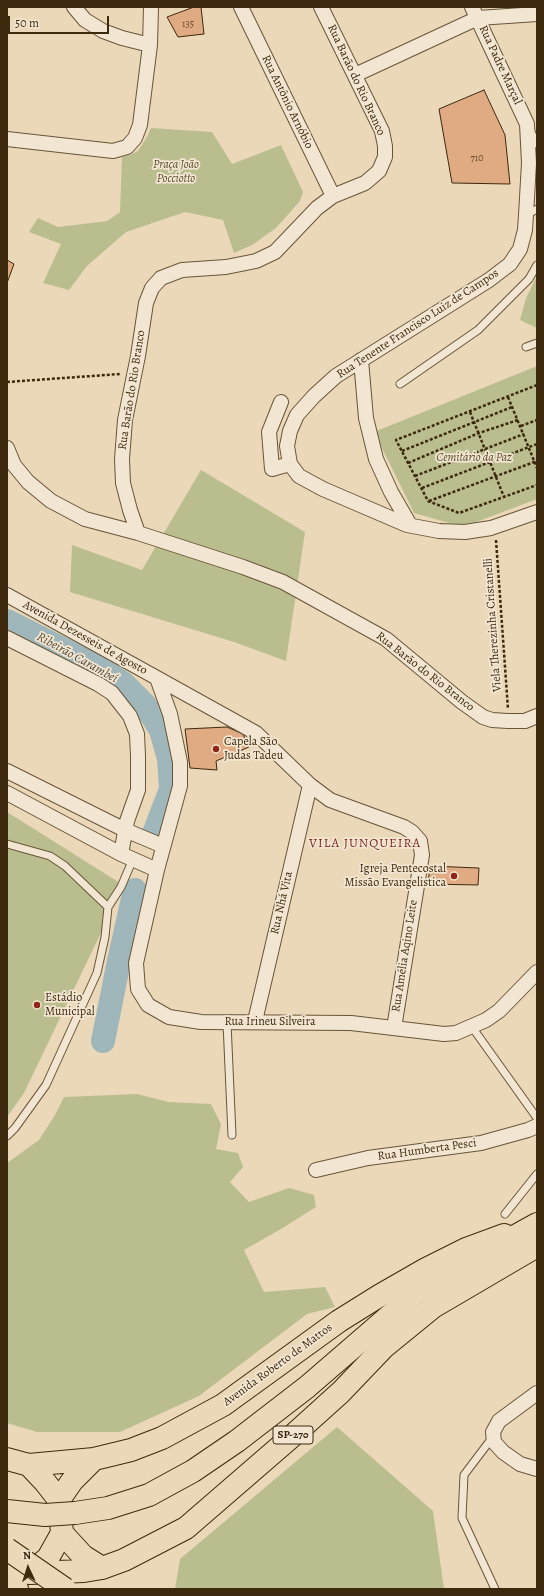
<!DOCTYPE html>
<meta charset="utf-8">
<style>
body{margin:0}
#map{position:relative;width:544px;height:1596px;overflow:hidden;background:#ebd8b9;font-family:Alegreya,serif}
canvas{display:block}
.frame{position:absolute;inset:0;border:8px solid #3d290d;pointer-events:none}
.north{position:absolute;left:8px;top:1548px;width:40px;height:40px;-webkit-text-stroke:3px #f2e6d2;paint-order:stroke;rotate:356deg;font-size:11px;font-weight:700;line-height:16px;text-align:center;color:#3d290d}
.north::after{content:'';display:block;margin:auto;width:14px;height:18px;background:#3d290d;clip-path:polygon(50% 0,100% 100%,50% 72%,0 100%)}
.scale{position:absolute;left:8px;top:16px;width:101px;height:18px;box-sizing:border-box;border:2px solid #3d290d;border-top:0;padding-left:5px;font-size:12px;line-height:14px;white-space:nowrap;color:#3d290d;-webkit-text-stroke:3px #f2e6d2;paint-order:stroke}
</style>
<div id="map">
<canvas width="544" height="1596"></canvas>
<div class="frame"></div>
<div class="north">N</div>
<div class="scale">50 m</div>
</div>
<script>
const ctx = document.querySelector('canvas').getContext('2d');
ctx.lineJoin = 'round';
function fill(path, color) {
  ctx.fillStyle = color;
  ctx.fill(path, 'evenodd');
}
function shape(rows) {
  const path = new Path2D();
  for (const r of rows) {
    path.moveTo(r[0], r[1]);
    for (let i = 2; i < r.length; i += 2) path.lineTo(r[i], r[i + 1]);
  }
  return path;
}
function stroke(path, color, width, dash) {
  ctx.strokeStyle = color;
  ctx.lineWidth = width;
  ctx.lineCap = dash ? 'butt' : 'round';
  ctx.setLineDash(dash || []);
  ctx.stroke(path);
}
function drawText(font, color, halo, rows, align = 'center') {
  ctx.font = font + ' Alegreya,serif';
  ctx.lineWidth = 3.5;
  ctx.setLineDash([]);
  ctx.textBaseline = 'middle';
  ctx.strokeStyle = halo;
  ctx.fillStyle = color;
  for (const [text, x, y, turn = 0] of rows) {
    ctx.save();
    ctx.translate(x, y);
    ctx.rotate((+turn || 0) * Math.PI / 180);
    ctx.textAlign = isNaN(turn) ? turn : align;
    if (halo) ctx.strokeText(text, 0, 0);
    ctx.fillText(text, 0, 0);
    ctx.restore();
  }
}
const green = shape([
 [151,128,212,132,232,164,281,145,303,192,300,201,276,228,252,245,234,253,223,220,185,212,126,232,87,266,69,290,43,283,61,244,29,232,38,218,58,227,107,221,120,212,122,157,130,155,138,151,147,137],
 [537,276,537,328,520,320,526,298],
 [537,366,537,499,463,527,414,513,374,432],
 [201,470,305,532,286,661,234,642,70,592,72,545,142,570],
 [7,812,120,883,109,916,24,1093,7,1117],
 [137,1094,169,1102,211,1104,221,1124,216,1149,238,1153,243,1167,230,1182,249,1202,289,1188,314,1195,316,1207,281,1229,244,1250,264,1292,325,1287,335,1307,307,1314,199,1396,120,1432,37,1432,7,1423,7,1163,39,1140,55,1115,64,1097],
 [337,1427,433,1511,444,1589,175,1589,180,1559]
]);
const river = shape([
 [7,621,98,667,123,683,145,705,161,730,169,759,171,789,153,836],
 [103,1041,119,961,135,890]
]);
const building = shape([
 [194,7,201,7,204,34,178,37,167,17,194,7],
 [484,90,505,135,510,184,452,183,439,109,484,90],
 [7,260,14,264,7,283,7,260],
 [227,727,243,734,249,747,216,761,217,770,190,768,185,729,227,727],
 [430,866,479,868,478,885,428,884,430,866]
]);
const path = shape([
 [7,382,120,374],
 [537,385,396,440,428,501,459,513,537,485],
 [508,397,537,468],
 [470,412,504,497],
 [521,426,537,420],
 [402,451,512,407],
 [408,463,479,433,518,420],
 [415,476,524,434],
 [422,488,537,444],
 [429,501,537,461],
 [496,540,508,709]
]);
const lane = shape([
 [531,132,537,144],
 [526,215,537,209],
 [526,347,537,343],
 [400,384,478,330,529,279,537,265],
 [7,844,50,856,65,866,108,907],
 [227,1023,232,1135],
 [472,1027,537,1118],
 [7,1136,15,1128,46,1085,97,973,105,937,108,907,121,887,133,859],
 [505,1214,537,1174],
 [492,1438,464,1475,462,1518,495,1589]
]);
const street = shape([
 [74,7,85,20,103,31,122,38,150,45],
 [241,7,333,196],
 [472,7,527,124,529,163,526,215,525,230,520,249,510,264,489,280,336,376,314,396,297,415,290,431,287,446,290,464,299,476,323,489,407,525,439,531,465,532,491,528,537,512],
 [355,75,478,18,537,14],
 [7,139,113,151,127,147,135,138,140,125,150,45,151,7],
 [361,360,366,418,376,459,391,492,410,525],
 [281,402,269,432,272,469,290,464],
 [7,448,14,465,28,482,51,501,85,519,138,533,243,567,283,582,386,639,462,702,483,717,492,720,508,721,525,721,537,716],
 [138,533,130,510,123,483,122,459,125,420,138,356,146,303,152,288,161,278,182,270,226,267,256,261,275,252,317,208,333,196,365,183,379,171,385,157,385,146,382,131,321,7],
 [7,595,157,678,170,714,180,762,180,786,157,870,136,963,138,989,148,1005,169,1017,201,1022,351,1023,444,1034,456,1033,486,1020,499,1011,537,972],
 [7,638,98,684,112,693,130,716,137,734,138,756,138,790,127,821,121,854],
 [157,678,256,733,310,785,330,800,404,827,412,832,420,841,422,855,394,1028],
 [7,771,125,830,163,846],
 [7,793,121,854,157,870],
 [255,1021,310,785],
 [316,1170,368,1158,481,1143,528,1130,537,1126],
 [537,1393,499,1421,493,1432,494,1442,503,1452,520,1464,537,1469]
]);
const primary = shape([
 [7,1459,29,1465,94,1459,131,1450,162,1438,223,1405,339,1321,379,1296,426,1269,466,1249,504,1235],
 [29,1465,45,1482,59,1500,62,1533,48,1558,30,1573],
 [59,1500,72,1481,94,1459],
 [62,1533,83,1556,102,1568],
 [7,1571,30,1573,84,1571,102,1568,124,1560,186,1528,290,1438,341,1392,384,1347,433,1307,537,1246]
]);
const highway = shape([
 [75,1513,108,1508,149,1495,193,1471,237,1441,307,1387,417,1292,454,1270,537,1224],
 [7,1583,17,1589]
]);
const highwayBridge = shape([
 [7,1511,45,1515,75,1513],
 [7,1549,65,1589]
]);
const markers = [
 [216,749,4,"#8f2418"],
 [454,876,4,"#8f2418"],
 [37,1005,4,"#8f2418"]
];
const numberNames = [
 ["135",188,25],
 ["710",477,159]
];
const shields = [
 [293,1435,40]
];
const shieldNames = [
 ["SP-270",293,1435]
];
const streetNames = [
 ["Rua Padre Marçal",500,65,65],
 ["Rua Barão do Rio Branco",356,80,65],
 ["Rua Antônio Arnóbio",287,102,64],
 ["Rua Tenente Francisco Luiz de Campos",418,324,-33],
 ["Rua Barão do Rio Branco",132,390,-81],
 ["Viela Therezinha Cristanelli",493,625,-94],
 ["Avenida Dezesseis de Agosto",85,638,29],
 ["Rua Barão do Rio Branco",425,672,38],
 ["Rua Nhá Vita",282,903,-77],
 ["Rua Amélia Aqino Leite",405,956,-81],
 ["Rua Irineu Silveira",270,1022],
 ["Rua Humberta Pesci",427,1150,-8],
 ["Avenida Roberto de Mattos",278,1365,-36]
];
const parkNames = [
 ["Praça João",176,165],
 ["Pocciotto",176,179],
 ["Cemitário da Paz",474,458]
];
const poiNames = [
 ["Capela São",224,742],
 ["Judas Tadeu",224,756],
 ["Igreja Pentecostal",446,869,"right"],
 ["Missão Evangelistica",446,883,"right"],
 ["Estádio",45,998],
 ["Municipal",45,1012]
];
const waterNames = [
 ["Ribeirão Carambeí",77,658,29]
];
const neighbourhoodNames = [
 ["VILA JUNQUEIRA",365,844]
];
fill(green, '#babe8e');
stroke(river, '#9fb6bb', 24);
fill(building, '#e0aa83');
stroke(building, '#3d290d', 1);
stroke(lane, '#685538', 9);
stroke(street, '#685538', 16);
stroke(primary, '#3d290d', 24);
stroke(highway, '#3d290d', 24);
stroke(path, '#3d290d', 2.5, [3, 2]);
stroke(lane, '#f2e6d2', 7);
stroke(street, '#f2e6d2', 14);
stroke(primary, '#ebd8b9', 22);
stroke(highway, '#ebd8b9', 22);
stroke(highwayBridge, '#3d290d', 24, []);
stroke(highwayBridge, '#ebd8b9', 22);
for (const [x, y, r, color] of markers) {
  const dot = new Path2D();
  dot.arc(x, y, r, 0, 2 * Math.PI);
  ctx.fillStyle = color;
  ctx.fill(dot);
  stroke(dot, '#f2e6d2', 1.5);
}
drawText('10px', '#66492a', null, numberNames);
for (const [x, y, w] of shields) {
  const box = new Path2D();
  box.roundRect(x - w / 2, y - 9, w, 18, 3);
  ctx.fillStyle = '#f2e6d2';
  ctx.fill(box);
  stroke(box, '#3d290d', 1);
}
drawText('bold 11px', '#3d290d', null, shieldNames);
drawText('12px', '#3d290d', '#f2e6d2', streetNames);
drawText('italic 12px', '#5c4e2d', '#f2e6d2', parkNames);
drawText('12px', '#3d290d', '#f2e6d2', poiNames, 'left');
drawText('italic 13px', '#564c38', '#f2e6d2', waterNames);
ctx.letterSpacing = '1px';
drawText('13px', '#7a1f14', '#f2e6d2', neighbourhoodNames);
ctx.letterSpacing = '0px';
</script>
